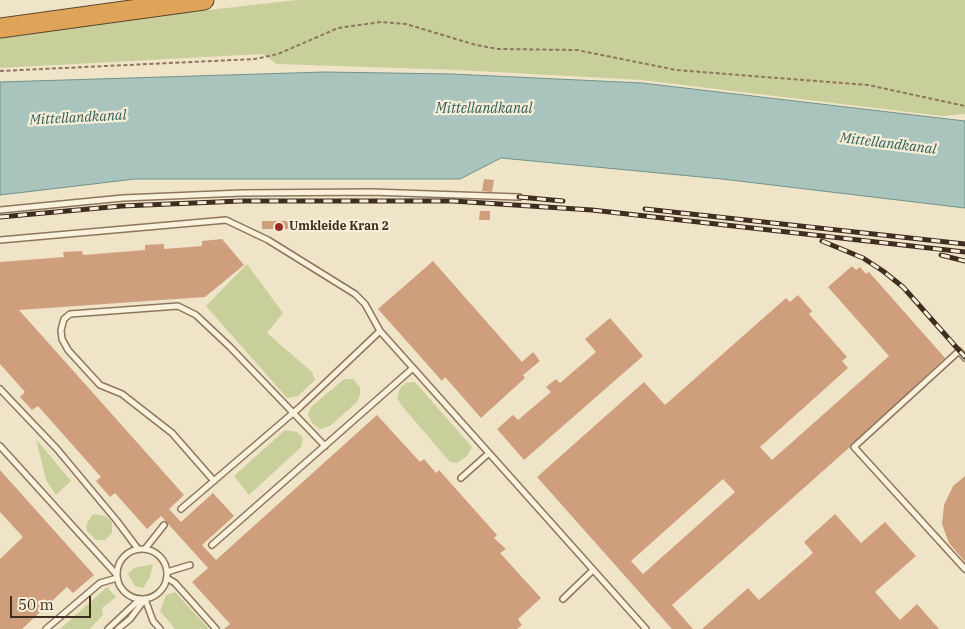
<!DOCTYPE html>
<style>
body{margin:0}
#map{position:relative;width:965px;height:629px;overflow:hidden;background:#f0e4c8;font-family:"IBM Plex Serif",serif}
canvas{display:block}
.scale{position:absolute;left:10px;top:596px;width:81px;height:22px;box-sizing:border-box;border:2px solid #3d2e20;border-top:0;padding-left:6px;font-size:15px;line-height:18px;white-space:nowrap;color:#3d2e20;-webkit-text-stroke:4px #f7eed8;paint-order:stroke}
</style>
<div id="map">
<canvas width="965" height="629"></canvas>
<div class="scale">50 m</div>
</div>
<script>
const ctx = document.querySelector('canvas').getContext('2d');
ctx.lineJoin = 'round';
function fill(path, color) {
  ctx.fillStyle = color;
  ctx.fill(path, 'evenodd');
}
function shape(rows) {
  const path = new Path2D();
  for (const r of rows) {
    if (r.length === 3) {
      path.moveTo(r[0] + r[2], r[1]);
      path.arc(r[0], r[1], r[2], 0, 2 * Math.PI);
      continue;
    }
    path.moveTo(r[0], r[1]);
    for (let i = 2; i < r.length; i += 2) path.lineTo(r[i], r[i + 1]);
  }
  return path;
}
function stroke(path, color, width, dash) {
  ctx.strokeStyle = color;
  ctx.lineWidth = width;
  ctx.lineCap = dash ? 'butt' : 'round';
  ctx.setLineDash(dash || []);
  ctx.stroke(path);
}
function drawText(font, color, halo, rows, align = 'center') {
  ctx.font = font + ' "IBM Plex Serif",serif';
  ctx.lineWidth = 4.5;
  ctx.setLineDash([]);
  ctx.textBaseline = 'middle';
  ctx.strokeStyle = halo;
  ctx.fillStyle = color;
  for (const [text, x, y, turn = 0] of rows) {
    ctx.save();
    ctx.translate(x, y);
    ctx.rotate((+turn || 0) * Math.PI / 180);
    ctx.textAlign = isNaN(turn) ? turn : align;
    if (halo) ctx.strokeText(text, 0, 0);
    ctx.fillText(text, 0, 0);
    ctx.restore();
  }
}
const green = shape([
 [297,0,965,0,965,114,942,116,641,80,458,70,277,64,262,54,0,68,0,37,120,20],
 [247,264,283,313,267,333,312,372,315,380,298,396,287,398,206,306],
 [344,379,353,379,360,387,360,395,357,402,330,426,320,429,312,423,308,414,311,407],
 [415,382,472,447,467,456,457,463,450,462,402,406,397,398,400,388,406,383],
 [285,430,297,432,303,438,301,447,249,495,234,476],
 [36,439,71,481,56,495,46,480],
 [93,514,105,516,112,522,112,533,105,540,96,540,87,531,86,525],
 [153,564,150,577,143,588,135,586,128,574,134,568],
 [107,587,116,597,102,608,103,615,90,629,60,629],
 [175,592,209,629,175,629,160,611,166,595]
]);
const water = shape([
 [325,72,452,74,642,83,965,121,965,208,722,179,501,158,460,179,135,179,0,195,0,82,325,72]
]);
const building = shape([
 [484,179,494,180,492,192,482,191],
 [480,211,490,211,490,220,479,220],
 [262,221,295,221,295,229,262,229],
 [222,239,244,265,205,297,19,310,184,495,169,509,181,522,213,493,234,516,202,545,216,560,377,415,420,462,424,459,436,473,439,470,497,535,494,538,506,549,500,553,541,598,518,619,522,625,517,629,224,629,230,624,192,582,208,568,161,516,147,529,115,493,110,497,96,481,101,477,38,406,32,410,20,397,25,392,0,364,0,262,64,257,63,252,82,251,83,255,145,250,145,245,164,244,164,249,202,246,202,241],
 [433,261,522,362,533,352,540,361,523,375,525,378,481,418,445,377,442,381,378,309],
 [852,266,856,270,860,267,866,274,869,272,945,358,850,447,672,605,693,629,672,629,537,477,644,382,665,405,786,298,790,302,798,295,812,311,809,314,847,357,842,361,848,368,760,447,772,460,889,356,828,287],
 [723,479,735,492,643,574,631,561],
 [610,318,643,356,524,460,497,429,513,415,518,420,551,392,546,387,556,379,560,383,596,352,585,339],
 [0,470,94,575,73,593,67,587,22,629,0,629,0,559,23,537,0,512],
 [965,476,965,562,949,543,942,524,944,505,953,486],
 [835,514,861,543,885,522,916,556,875,592,900,620,917,604,939,629,702,629,748,588,759,600,813,553,804,542]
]);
const path = shape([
 [0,71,255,59,278,54,338,28,381,22,406,24,476,45,498,49,577,50,676,70,868,85,965,106]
]);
const service = shape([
 [0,210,123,198,241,193,371,192,519,197],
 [0,240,226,220,268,240,355,294,365,304,380,331],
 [965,358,959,351,854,447,965,569],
 [0,389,57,449,117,521,138,549],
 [0,446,117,575],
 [461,478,489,453],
 [214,481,172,433,122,394,100,385,68,350,62,339,61,330,64,319,70,314,178,306,196,315,230,347,325,446],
 [181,509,300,407,380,331,646,629],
 [212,545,413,368],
 [142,574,25],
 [145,549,164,525],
 [167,572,190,565],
 [167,578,175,583,216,629],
 [145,599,153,621,160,629],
 [563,599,593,570],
 [46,629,100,583,117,578],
 [108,629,140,599],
 [118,629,130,619,145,599]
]);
const motorway = shape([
 [0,28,204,0]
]);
const rail = shape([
 [519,197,563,201],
 [645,209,965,244],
 [0,217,122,206,241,201,453,201,592,210,965,252],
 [822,241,863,258,883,271,903,287,965,357],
 [941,255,965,261]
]);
const markers = [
 [279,227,5,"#9e2a2b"]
];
const poiNames = [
 ["Umkleide Kran 2",289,227]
];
const waterNames = [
 ["Mittellandkanal",484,109],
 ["Mittellandkanal",78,118,-3],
 ["Mittellandkanal",888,144,7]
];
fill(green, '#c9cf9b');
fill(water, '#a9c4bc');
stroke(water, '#6f938a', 1);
fill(building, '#cf9f7d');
stroke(service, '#8d765c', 8);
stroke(motorway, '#5b4430', 21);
stroke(path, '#8d765c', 2, [4, 2.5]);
stroke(service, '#faf1dc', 5);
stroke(motorway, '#e0a458', 19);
stroke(rail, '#3d2e20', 5);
stroke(rail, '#f7eed8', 3, [9]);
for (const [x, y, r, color] of markers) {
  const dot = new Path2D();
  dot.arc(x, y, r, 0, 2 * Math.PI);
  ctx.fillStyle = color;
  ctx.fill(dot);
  stroke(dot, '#f7eed8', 2);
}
drawText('bold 12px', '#3d2e20', '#f7eed8', poiNames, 'left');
drawText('italic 14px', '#2f5d5a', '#f7eed8', waterNames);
</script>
